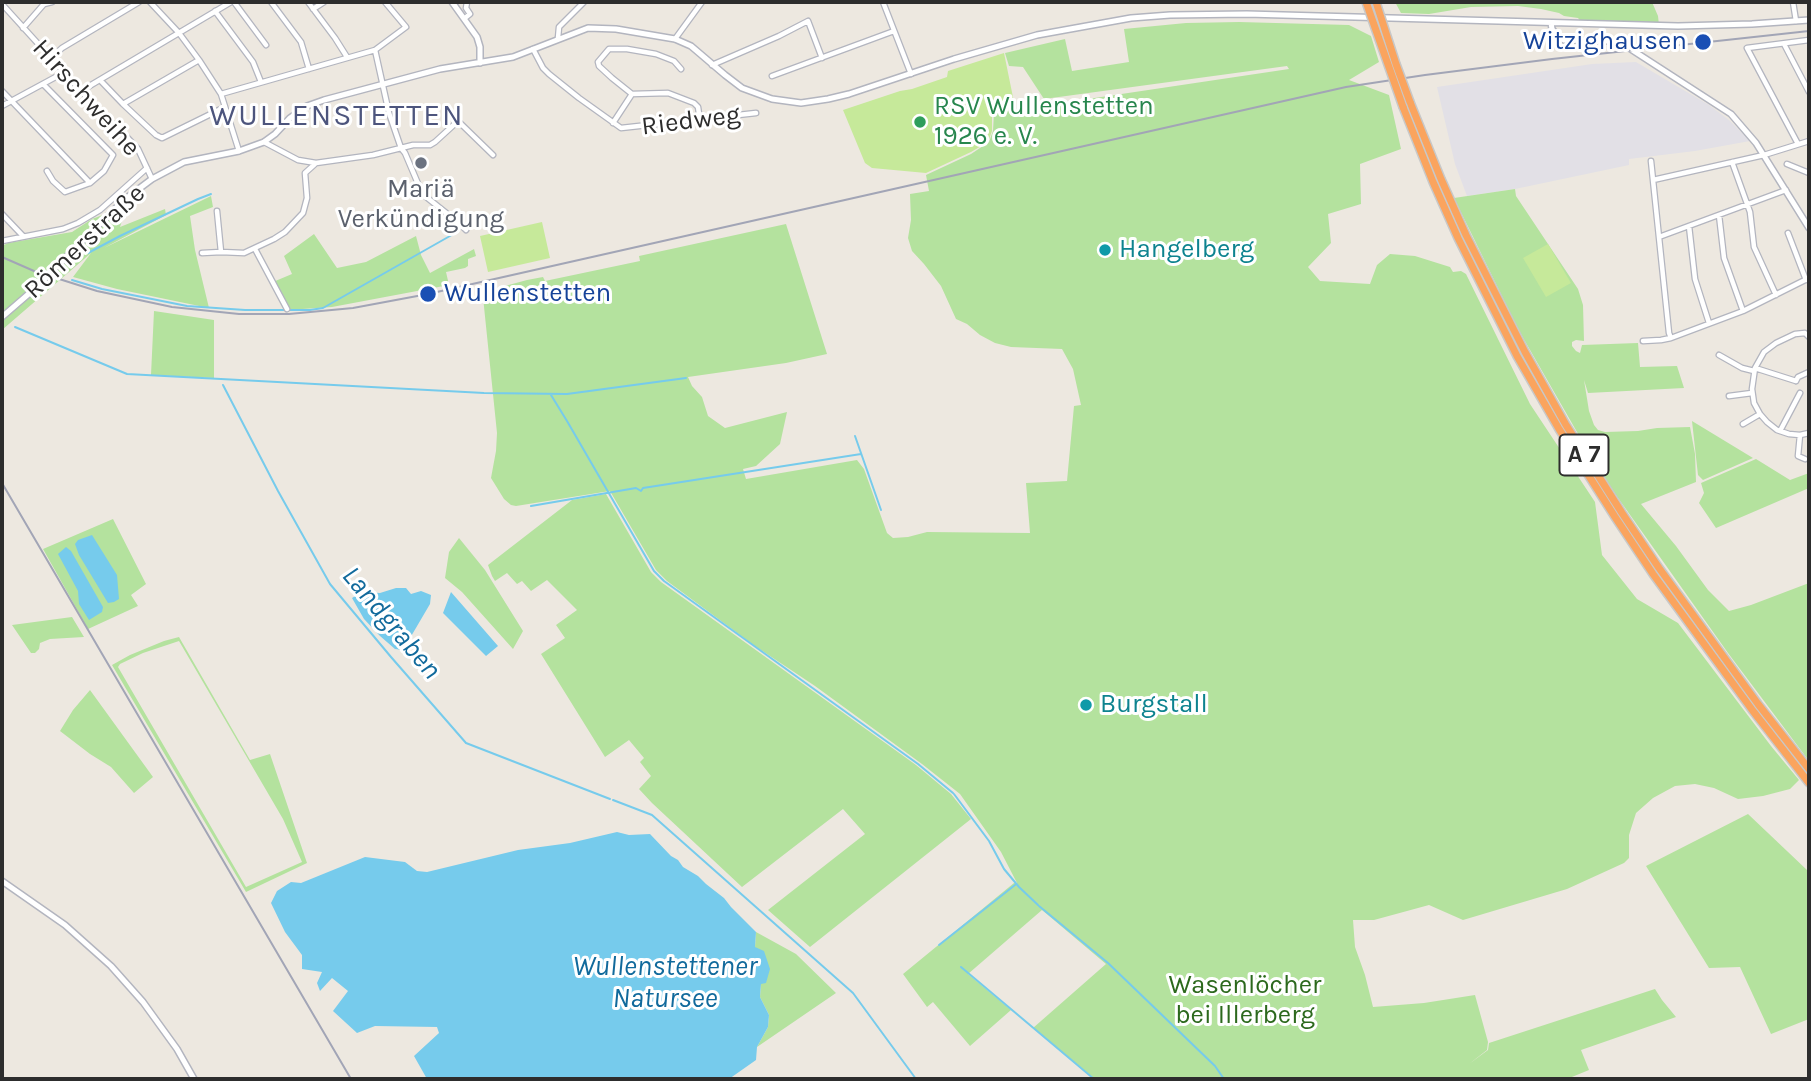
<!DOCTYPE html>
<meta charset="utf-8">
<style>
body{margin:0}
#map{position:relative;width:1811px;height:1081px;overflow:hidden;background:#ede8e0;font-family:Karla,sans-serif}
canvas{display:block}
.frame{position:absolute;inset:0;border:4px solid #2d2d2d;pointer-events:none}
</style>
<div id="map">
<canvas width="1811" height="1081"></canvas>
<div class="frame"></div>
</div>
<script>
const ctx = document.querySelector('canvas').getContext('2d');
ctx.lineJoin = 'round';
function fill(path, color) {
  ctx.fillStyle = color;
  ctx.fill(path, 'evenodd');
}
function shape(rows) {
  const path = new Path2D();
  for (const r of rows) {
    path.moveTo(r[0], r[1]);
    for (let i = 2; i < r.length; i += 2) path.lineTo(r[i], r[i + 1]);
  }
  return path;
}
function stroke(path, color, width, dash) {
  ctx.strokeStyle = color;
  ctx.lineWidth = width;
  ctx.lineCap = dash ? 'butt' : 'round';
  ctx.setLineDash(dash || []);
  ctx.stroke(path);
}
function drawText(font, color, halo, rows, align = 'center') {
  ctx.font = font + ' Karla,sans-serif';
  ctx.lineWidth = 6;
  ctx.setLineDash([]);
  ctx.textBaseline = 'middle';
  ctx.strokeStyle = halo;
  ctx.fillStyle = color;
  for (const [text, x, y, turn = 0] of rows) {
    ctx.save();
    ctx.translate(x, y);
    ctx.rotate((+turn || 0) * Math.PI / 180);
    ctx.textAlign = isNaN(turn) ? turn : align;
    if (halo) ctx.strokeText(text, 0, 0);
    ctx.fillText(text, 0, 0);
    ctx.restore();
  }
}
const industrial = shape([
 [1636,62,1709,105,1729,120,1750,141,1695,151,1629,159,1629,165,1515,189,1467,196,1455,164,1437,87,1592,64]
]);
const green = shape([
 [1395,2,1652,2,1658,16,1659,25,1583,24,1578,18,1564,16,1559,13,1541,9,1518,6,1471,7,1429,14,1401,13],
 [1239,22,1349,25,1371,36,1379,62,1349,80,1389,95,1401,149,1360,164,1361,204,1328,214,1331,243,1308,267,1320,281,1370,284,1377,265,1390,254,1415,256,1450,267,1453,272,1461,271,1466,274,1530,404,1595,502,1602,555,1637,599,1678,623,1771,746,1799,780,1790,789,1763,796,1738,799,1714,788,1695,784,1675,786,1653,798,1636,813,1629,835,1629,858,1624,863,1567,889,1463,920,1429,905,1374,920,1353,920,1355,947,1365,975,1373,1007,1424,1003,1475,995,1488,1042,1487,1050,1469,1064,1488,1050,1489,1043,1655,989,1662,1000,1676,1017,1581,1050,1589,1070,1567,1079,1095,1079,1033,1028,1106,964,1042,910,968,974,1011,1010,970,1046,933,1002,927,1007,903,974,1014,883,1017,883,1001,852,960,794,922,764,815,686,755,646,667,581,656,570,610,491,516,506,511,505,504,499,491,478,496,451,497,433,483,297,485,295,505,286,527,280,543,277,545,281,640,261,639,256,786,224,827,354,786,363,688,377,692,386,702,397,708,416,725,428,787,412,780,444,756,466,743,469,746,479,857,460,864,469,887,533,893,538,908,537,927,532,1030,533,1026,483,1067,481,1074,406,1081,405,1073,369,1062,349,1011,347,995,343,980,335,967,324,956,319,941,286,924,264,912,251,908,238,911,220,910,194,929,191,926,175,971,154,989,142,993,131,994,113,1289,69,1287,66,1044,99,1023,67,1009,66,1005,53,1065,39,1072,71,1129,62,1124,29,1186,23],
 [1515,189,1516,196,1578,289,1583,305,1584,341,1576,340,1572,342,1572,346,1576,351,1580,353,1582,345,1638,343,1640,367,1677,366,1684,388,1588,393,1584,380,1589,411,1594,425,1598,430,1605,432,1638,431,1657,428,1690,427,1695,454,1696,482,1641,504,1676,546,1708,590,1729,611,1751,605,1809,583,1809,761,1728,653,1601,474,1518,329,1454,198],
 [211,196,213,207,190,216,195,250,209,308,117,289,73,277,91,253,2,330,2,246,8,243,72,232,92,219,127,206,120,227,165,209,166,215,104,248],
 [314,234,337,268,366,262,416,236,421,255,430,273,474,249,476,256,468,259,468,266,465,268,446,272,449,285,332,307,288,310,273,282,292,274,284,256],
 [154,311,214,320,214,378,151,375],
 [1692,421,1753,458,1703,480,1698,475],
 [1756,459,1790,480,1809,473,1809,488,1716,528,1699,503,1704,493,1701,483],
 [606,494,651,572,661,582,916,765,951,794,971,819,810,947,768,910,865,834,843,809,742,887,652,803,639,789,651,776,640,762,644,758,629,740,605,757,541,654,565,638,556,625,577,610,547,580,531,591,522,581,517,584,507,573,495,581,492,576,488,565,572,500],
 [113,519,146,584,131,595,138,606,88,629,43,549],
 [459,538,485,570,523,631,513,649,462,592,445,578,449,552],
 [72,617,84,637,50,639,40,643,39,649,35,653,31,653,12,625],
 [179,637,250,760,270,754,307,863,246,892,112,665,130,655,164,641],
 [179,641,283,819,302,862,246,887,118,667,120,664,143,653],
 [90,690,153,777,134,793,111,767,90,754,60,731,73,710],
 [1748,814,1807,870,1809,870,1809,1019,1771,1034,1740,967,1709,968,1646,866],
 [756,932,796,954,836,993,757,1047,768,1027,769,1015,760,997,761,984,755,947]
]);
const pitch = shape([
 [1004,53,1015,107,992,112,992,131,988,142,971,152,926,173,872,168,865,163,843,110,900,91,912,89,947,77,948,71],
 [542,222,550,258,488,272,480,236],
 [1548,244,1571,283,1546,297,1523,258]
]);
const water = shape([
 [92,535,117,575,119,599,114,602,108,603,79,555,75,544,78,540],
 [66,547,71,551,103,607,102,612,89,620,79,604,78,591,58,554],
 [396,588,406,588,411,594,421,591,431,595,430,604,403,650,395,649,380,636,364,619,352,598,362,592,380,593],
 [451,592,498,646,486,656,443,613],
 [617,832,629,835,650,834,671,856,678,860,683,867,698,876,706,884,724,898,731,907,756,932,755,947,764,951,770,969,766,983,761,984,760,997,769,1015,768,1027,757,1047,756,1060,729,1079,427,1079,414,1056,439,1033,437,1027,375,1026,357,1033,333,1011,348,991,332,978,320,991,317,983,322,972,302,969,302,955,285,932,271,903,277,891,291,882,301,883,365,857,405,862,417,871,427,872,518,850,570,843]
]);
const stream = shape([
 [88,253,120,236,198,199,211,194],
 [72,280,102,289,187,306,245,310,310,310,323,308,457,232],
 [15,327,127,374,484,393,567,394,686,378],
 [223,385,278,491,330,584,391,657,466,743,610,799],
 [551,395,567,421,654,571,664,581,918,764,953,793],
 [855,436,881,510],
 [531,506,636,488,641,491,643,488,861,454],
 [954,794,989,841,1004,869,1019,887,1038,905],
 [613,800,652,815,853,993,916,1079],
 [1039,906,1108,963,1215,1066,1224,1079],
 [939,945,1015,885],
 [961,967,1094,1079]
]);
const street = shape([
 [150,2,179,33,199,60,221,94,239,151],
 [234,2,266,45],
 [271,2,301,42,309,69],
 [308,2,335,38,347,57],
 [883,2,911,74],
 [1793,2,1796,21],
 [2,4,101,113,123,133,138,149,152,179],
 [313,9,324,2],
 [215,11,253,62,261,82],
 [465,18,470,14,466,8,467,2],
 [23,28,44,4,52,2],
 [558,38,559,27,584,2],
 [675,39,702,2],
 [1784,44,1809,92],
 [533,49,543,68,549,74,579,98,621,128,756,113],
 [375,50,389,113,401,148,405,153,419,186,425,196,460,224,466,230],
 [50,59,62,48,139,2],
 [712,65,779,36,808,21,822,58],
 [681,69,674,61,656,54,627,49,609,49,598,62,599,66,612,78,632,94,668,93,694,103,698,107,700,120],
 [772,76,894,31],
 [100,80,123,104,156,135,162,138,225,107],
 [43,84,113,155,104,171,90,183,65,192,53,181,47,171],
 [2,91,90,183],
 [81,91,231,2],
 [221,94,375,50,406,27,385,2],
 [123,104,199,60],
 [2,106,63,73],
 [613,123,632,94],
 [264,142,298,160,316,163,373,155,413,145,430,145,435,142,458,121,493,155],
 [1798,144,1747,48,1809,40],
 [1651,161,1669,333,1671,338],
 [1732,162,1750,212,1754,247,1776,295],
 [1787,164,1809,173],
 [1653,180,1764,155,1809,141],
 [217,211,221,252],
 [2,214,23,236],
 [1719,215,1724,258,1743,311],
 [1689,226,1695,279,1709,323],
 [1788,233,1806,280],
 [1659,237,1786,190],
 [2,241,63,229,78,223,100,210,147,168],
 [255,249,287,309],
 [202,253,221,252,244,253,274,239,285,232,303,213,307,198,305,173,315,164],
 [1809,337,1805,333,1795,334,1776,343,1764,352,1755,368,1752,389,1754,403,1760,414,1767,422,1777,430,1789,434,1800,435,1809,433],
 [1643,341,1661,340,1671,338,1743,311,1809,278],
 [1719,355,1742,368,1754,371],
 [1755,368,1796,381],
 [1796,381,1798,377,1809,372],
 [1729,396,1752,393],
 [1743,424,1760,414],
 [1780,431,1800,393],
 [1800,435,1798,456,1805,459]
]);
const secondary = shape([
 [452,2,477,37,480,47,480,63],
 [1551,23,1552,29,1555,33,1564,40,1609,41,1618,42,1626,46,1731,114,1756,143,1809,228],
 [59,264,124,200,152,179,184,162,239,151,264,142,275,134,290,118,307,106,324,100,440,69,513,57,588,28,616,29,675,39,691,46,725,75,742,88,772,99,801,103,828,99,849,94,954,59,1037,35,1131,18,1170,15,1247,14,1678,26,1752,24,1809,20],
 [2,317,39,285],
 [2,881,65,925,111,966,143,1002,177,1049,194,1079]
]);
const highway = shape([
 [1410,102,1441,179,1466,235,1525,352,1566,425,1622,513,1659,568,1758,704,1809,769],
 [1403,107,1433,182,1458,238,1517,356,1559,429,1615,517,1653,574,1753,711,1809,783]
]);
const rail = shape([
 [2,257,34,271,97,291,172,307,239,314,289,314,353,308,428,294,1346,87,1425,75,1552,59,1809,31],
 [2,483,351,1079]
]);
const secondaryBridge = shape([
 [39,285,59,264]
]);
const highwayBridge = shape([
 [1366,2,1403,107],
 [1376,2,1396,64,1410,102]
]);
const markers = [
 [1703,42,9,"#1a4fb4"],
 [920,122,7,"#2e9e5b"],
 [421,163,7,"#6b7280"],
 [1105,250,7,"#0f9aa8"],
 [428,294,9,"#1a4fb4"],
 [1086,705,7,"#0f9aa8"]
];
const shields = [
 [1584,455,49]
];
const shieldNames = [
 ["A 7",1584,455]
];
const transitNames = [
 ["Witzighausen",1687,42],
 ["Wullenstetten",444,294,"left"]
];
const streetNames = [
 ["Hirschweihe",86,98,48],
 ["Riedweg",691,121,-7],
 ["Römerstraße",85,242,-43]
];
const leisureNames = [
 ["RSV Wullenstetten",934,107],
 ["1926 e. V.",934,137]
];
const worshipNames = [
 ["Mariä",421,190],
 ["Verkündigung",421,220]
];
const cultureNames = [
 ["Hangelberg",1119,250],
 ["Burgstall",1100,705]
];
const parkNames = [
 ["Wasenlöcher",1245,986],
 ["bei Illerberg",1245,1016]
];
const waterNames = [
 ["Landgraben",391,623,50],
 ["Wullenstettener",665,967],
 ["Natursee",665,999]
];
const quarterNames = [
 ["WULLENSTETTEN",337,116]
];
fill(industrial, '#e2e0e6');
fill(green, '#b4e29e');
fill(pitch, '#c6e99a');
fill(water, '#76cbec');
stroke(stream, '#76cbec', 2);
stroke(street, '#b3b5bf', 7);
stroke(secondary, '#b3b5bf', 8);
stroke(highway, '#c8c8c8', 10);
stroke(street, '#fff', 4.5);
stroke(secondary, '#fff', 5);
stroke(highway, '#faa45e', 7);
stroke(rail, '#a2a5b6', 2);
stroke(secondaryBridge, '#b3b5bf', 8, []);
stroke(highwayBridge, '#c8c8c8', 10, []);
stroke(secondaryBridge, '#fff', 5);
stroke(highwayBridge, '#faa45e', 7);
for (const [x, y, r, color] of markers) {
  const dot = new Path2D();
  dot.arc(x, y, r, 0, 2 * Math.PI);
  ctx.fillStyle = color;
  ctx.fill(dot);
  stroke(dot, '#fff', 2.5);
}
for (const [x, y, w] of shields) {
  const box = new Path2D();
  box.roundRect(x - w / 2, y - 20.5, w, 41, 5);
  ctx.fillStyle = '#fff';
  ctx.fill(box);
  stroke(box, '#2d2d2d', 2);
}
drawText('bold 24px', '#2d2d2d', null, shieldNames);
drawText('26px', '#164399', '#fff', transitNames, 'right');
drawText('26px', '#2d2d2d', '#fff', streetNames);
drawText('26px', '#27864d', '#fff', leisureNames, 'left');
drawText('26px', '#5b616d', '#fff', worshipNames);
drawText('26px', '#0d838f', '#fff', cultureNames, 'left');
drawText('26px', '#2c691d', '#fff', parkNames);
drawText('italic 28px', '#116a9c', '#fff', waterNames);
ctx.letterSpacing = '2px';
drawText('30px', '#4d557d', '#fff', quarterNames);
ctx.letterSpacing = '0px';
</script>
